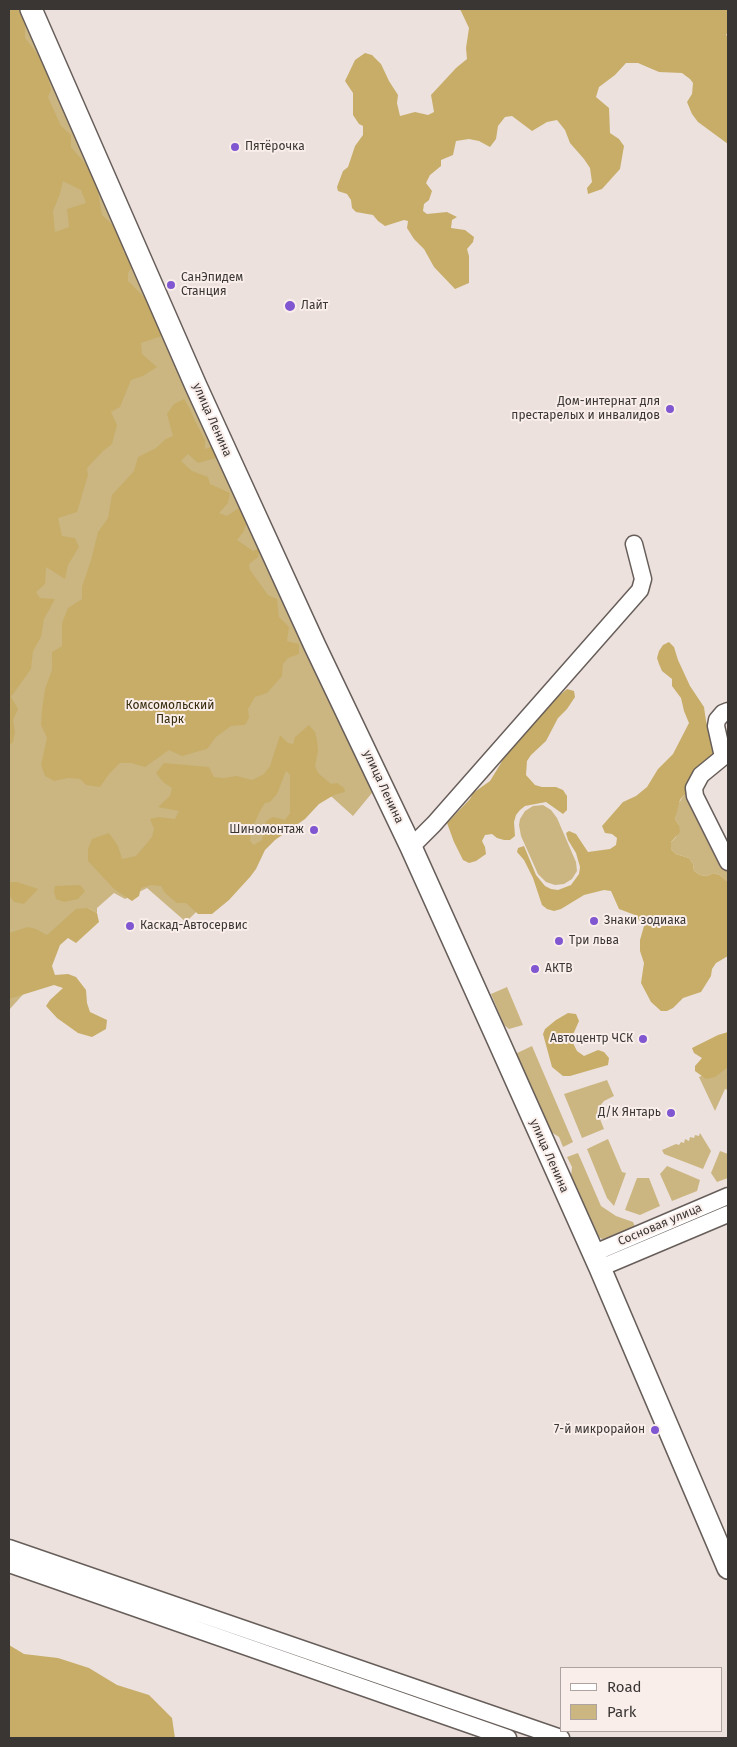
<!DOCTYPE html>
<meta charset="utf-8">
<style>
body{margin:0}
#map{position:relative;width:737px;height:1747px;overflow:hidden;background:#ece1dd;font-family:"Fira Sans",sans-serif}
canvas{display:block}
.frame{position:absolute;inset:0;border:10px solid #3a3634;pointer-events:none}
.legend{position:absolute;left:560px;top:1667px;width:162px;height:65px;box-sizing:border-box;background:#f9eeea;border:1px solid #ada4a1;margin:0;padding:6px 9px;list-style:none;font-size:15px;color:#3a3634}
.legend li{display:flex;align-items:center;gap:10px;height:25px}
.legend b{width:25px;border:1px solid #ada4a1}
</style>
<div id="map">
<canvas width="737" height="1747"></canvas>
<div class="frame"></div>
<ul class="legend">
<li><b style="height:6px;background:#fff"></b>Road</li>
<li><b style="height:14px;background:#cbb682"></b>Park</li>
</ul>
</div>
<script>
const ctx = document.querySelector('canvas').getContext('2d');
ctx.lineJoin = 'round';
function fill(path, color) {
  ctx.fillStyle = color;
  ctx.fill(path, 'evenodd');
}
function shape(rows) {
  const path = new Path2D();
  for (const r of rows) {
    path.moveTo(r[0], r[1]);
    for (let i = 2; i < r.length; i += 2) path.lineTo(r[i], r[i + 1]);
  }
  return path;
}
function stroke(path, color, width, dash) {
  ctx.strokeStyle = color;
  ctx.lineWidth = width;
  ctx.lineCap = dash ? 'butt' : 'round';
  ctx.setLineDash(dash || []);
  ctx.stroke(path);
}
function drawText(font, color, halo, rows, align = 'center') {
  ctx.font = font + ' "Fira Sans",sans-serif';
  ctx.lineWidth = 4;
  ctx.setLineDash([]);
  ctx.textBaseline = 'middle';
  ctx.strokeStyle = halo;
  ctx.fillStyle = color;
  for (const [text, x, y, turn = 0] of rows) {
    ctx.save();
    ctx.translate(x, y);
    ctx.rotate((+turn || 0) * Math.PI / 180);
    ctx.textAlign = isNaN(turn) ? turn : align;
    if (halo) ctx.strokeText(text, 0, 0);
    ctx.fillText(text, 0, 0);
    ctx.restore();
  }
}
const green = shape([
 [9,9,31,9,381,782,353,816,322,788,186,922,147,888,125,899,114,893,97,908,97,913,88,908,36,962,45,970,9,1010],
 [690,794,728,872,728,882,720,875,713,873,707,876,700,875,694,871,693,864,689,858,676,854,671,849,671,842,676,837,679,825,675,819,677,806,684,795],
 [543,805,551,810,557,818,576,862,577,871,572,879,564,884,555,885,546,882,538,874,521,836,519,825,520,819,525,811,533,806],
 [507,987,523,1025,509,1029,504,1025,491,994],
 [532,1046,573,1142,563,1147,559,1137,551,1132,515,1054],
 [727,1065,728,1065,728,1090,725,1089,715,1111,699,1077],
 [607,1080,614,1096,604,1101,598,1108,598,1114,604,1129,582,1138,564,1094],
 [700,1133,711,1151,703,1169,664,1154,662,1150,676,1144,679,1145,681,1142,684,1143,685,1139,689,1141,690,1137,694,1138,695,1135,699,1136],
 [608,1139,622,1172,626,1173,614,1206,607,1198,587,1149],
 [720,1151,728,1154,728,1178,717,1182,711,1173],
 [578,1153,601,1206,616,1216,633,1222,636,1229,612,1239,602,1239,599,1237,571,1176,572,1167,567,1157],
 [667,1166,700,1180,697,1191,672,1201,660,1174],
 [637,1178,649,1178,660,1206,640,1215,625,1210]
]);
const forest = shape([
 [9,9,18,9,25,21,25,38,38,55,47,72,51,90,48,97,61,126,71,135,71,147,95,175,102,215,119,231,123,241,123,252,135,262,128,273,128,281,149,302,165,335,141,343,142,354,157,367,143,376,131,380,120,407,111,412,117,425,112,444,103,451,87,468,88,475,77,512,58,518,62,536,75,538,79,547,68,565,65,579,46,567,45,584,36,592,40,598,55,599,44,619,41,637,33,651,31,669,11,697,18,709,13,720,15,732,13,742,9,746],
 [63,181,81,190,86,203,67,209,69,227,55,232,53,211,60,194],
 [460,9,728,9,728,32,726,35,728,36,728,144,698,122,692,114,687,102,692,94,693,83,690,79,682,73,659,72,638,63,626,63,615,75,599,87,596,97,609,108,610,133,619,139,624,146,620,169,602,189,588,194,587,188,592,182,590,168,584,159,570,143,565,130,557,120,547,122,532,131,512,116,505,117,498,126,496,139,490,147,479,141,469,139,456,141,453,155,441,160,441,166,430,175,426,183,432,191,429,200,424,204,423,211,427,214,447,212,457,217,452,220,451,228,465,230,474,237,473,242,467,249,469,256,469,283,455,289,434,267,424,249,414,239,407,228,408,221,404,220,385,226,378,221,373,215,356,212,352,208,351,200,347,194,338,191,337,187,343,171,348,167,355,146,363,135,363,126,359,124,353,115,353,93,345,81,355,60,365,53,372,55,381,64,389,81,398,95,397,103,400,116,415,112,428,115,434,112,431,95,456,68,467,59,466,48,469,28],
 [184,399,190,409,195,421,205,440,205,449,214,446,216,458,198,463,188,454,181,461,192,471,208,477,210,484,230,493,228,503,219,513,227,516,239,508,244,509,247,520,244,531,237,540,253,551,260,548,258,557,249,564,250,570,268,595,277,599,279,617,289,627,287,641,299,644,299,654,288,658,283,664,282,676,267,693,255,697,248,709,249,718,245,725,231,726,216,737,207,749,182,756,169,750,145,767,131,763,120,763,109,774,100,787,86,785,80,779,68,778,54,781,45,776,41,765,47,738,41,725,42,710,45,689,52,670,52,652,62,646,62,623,68,608,82,599,82,587,91,560,98,532,108,518,112,495,134,471,138,457,156,448,166,439,173,436,167,414,174,404],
 [669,642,674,647,678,660,690,686,704,707,706,721,717,755,690,794,684,795,680,800,675,819,679,825,680,832,671,842,671,849,676,854,689,858,693,864,694,871,700,875,707,876,713,873,720,875,728,882,728,956,716,963,712,969,711,976,701,992,683,998,673,1008,667,1011,661,1011,651,1002,641,983,644,963,640,951,640,940,644,926,635,915,619,909,611,891,604,890,584,895,561,909,554,911,547,909,542,905,533,878,524,860,517,852,518,848,524,846,536,875,545,886,551,889,558,890,571,885,579,874,580,867,576,853,568,840,566,833,569,831,576,834,588,852,610,849,616,845,617,838,612,834,605,833,602,826,623,802,636,796,647,787,658,769,673,754,689,723,684,711,681,698,672,686,672,679,662,671,659,664,657,658,659,651,663,645],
 [567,689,574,691,575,697,567,709,558,718,546,741,531,755,527,761,526,775,535,785,542,787,556,787,563,790,567,796,567,810,563,814,546,802,525,806,520,810,516,815,514,822,515,836,510,840,504,840,497,838,492,834,485,835,482,841,485,847,486,854,476,861,469,863,463,860,454,842,447,823,470,799,473,793,490,781,501,763,504,756,545,708],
 [309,725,315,732,317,740,318,751,315,766,318,773,331,784,337,783,344,788,345,792,334,795,319,804,305,819,275,840,265,850,256,869,250,877,229,900,212,914,198,914,186,903,177,903,165,893,161,886,151,885,141,888,139,896,132,901,114,889,88,861,88,849,92,839,109,833,118,846,122,859,136,856,152,837,154,829,150,819,158,817,175,819,179,811,158,807,170,796,172,788,163,782,156,773,164,763,209,767,214,777,223,778,237,776,252,780,264,774,270,766,280,735,288,743,293,744,295,737],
 [286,771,290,775,290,813,285,820,273,817,266,821,262,840,254,845,250,841,251,831,260,811,265,803,270,802,277,794],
 [9,882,17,882,38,889,24,904,14,902,9,895],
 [80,885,85,891,78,899,64,902,56,899,54,891,55,886],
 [88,908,97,913,99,922,76,943,68,938,60,945,52,966,55,975,68,974,76,977,86,990,87,1003,90,1012,107,1020,106,1029,92,1037,78,1033,57,1018,46,1006,50,1000,63,988,54,985,9,999,9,933,28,927,36,929,47,935,76,909],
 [568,1013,576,1014,579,1021,571,1039,577,1051,584,1056,598,1050,604,1052,609,1058,608,1065,570,1076,563,1076,552,1067,543,1034,545,1029,556,1020],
 [728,1032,728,1067,715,1077,706,1079,695,1071,695,1066,702,1058,694,1053,692,1048,718,1035],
 [9,1645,24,1654,58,1658,89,1668,117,1685,149,1695,172,1718,175,1738,9,1738]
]);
const minor = shape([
 [728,711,723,713,717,720,716,726,723,757,701,775,694,788,695,796,728,862],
 [411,847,434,824,640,590,643,579,634,544],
 [592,1254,728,1196],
 [600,1268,728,1214],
 [9,1548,561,1738],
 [9,1564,508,1738]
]);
const major = shape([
 [31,9,196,386,315,646,411,847,498,1040,600,1268,728,1568]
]);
const markers = [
 [235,147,5,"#8057d0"],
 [171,285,5,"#8057d0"],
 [290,306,6,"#8057d0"],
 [670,409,5,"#8057d0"],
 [314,830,5,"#8057d0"],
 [594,921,5,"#8057d0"],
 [130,926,5,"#8057d0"],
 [559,941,5,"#8057d0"],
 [535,969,5,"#8057d0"],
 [643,1039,5,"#8057d0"],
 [671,1113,5,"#8057d0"],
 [655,1430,5,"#8057d0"]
];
const poiNames = [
 ["Пятёрочка",245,147],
 ["СанЭпидем",181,278],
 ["Станция",181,292],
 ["Лайт",301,306],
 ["Дом-интернат для",660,402,"right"],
 ["престарелых и инвалидов",660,416,"right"],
 ["Шиномонтаж",304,830,"right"],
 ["Знаки зодиака",604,921],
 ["Каскад-Автосервис",140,926],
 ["Три льва",569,941],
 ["АКТВ",545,969],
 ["Автоцентр ЧСК",633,1039,"right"],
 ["Д/К Янтарь",661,1113,"right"],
 ["7-й микрорайон",645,1430,"right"]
];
const streetNames = [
 ["улица Ленина",212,420,66],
 ["улица Ленина",383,787,65],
 ["улица Ленина",549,1156,66],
 ["Сосновая улица",660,1225,-23]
];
const parkNames = [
 ["Комсомольский",170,706],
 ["Парк",170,720]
];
fill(green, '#cbb682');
fill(forest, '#c7ad68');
stroke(minor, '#675e5a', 19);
stroke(major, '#675e5a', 24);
stroke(minor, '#fff', 16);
stroke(major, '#fff', 21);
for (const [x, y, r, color] of markers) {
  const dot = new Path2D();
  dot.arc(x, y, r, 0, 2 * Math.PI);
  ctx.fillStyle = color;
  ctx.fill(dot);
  stroke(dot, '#f9eeea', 2);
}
drawText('12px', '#3a3634', '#f9eeea', poiNames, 'left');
drawText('12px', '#3a3634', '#f9eeea', streetNames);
drawText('12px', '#372b0c', '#f9eeea', parkNames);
</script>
